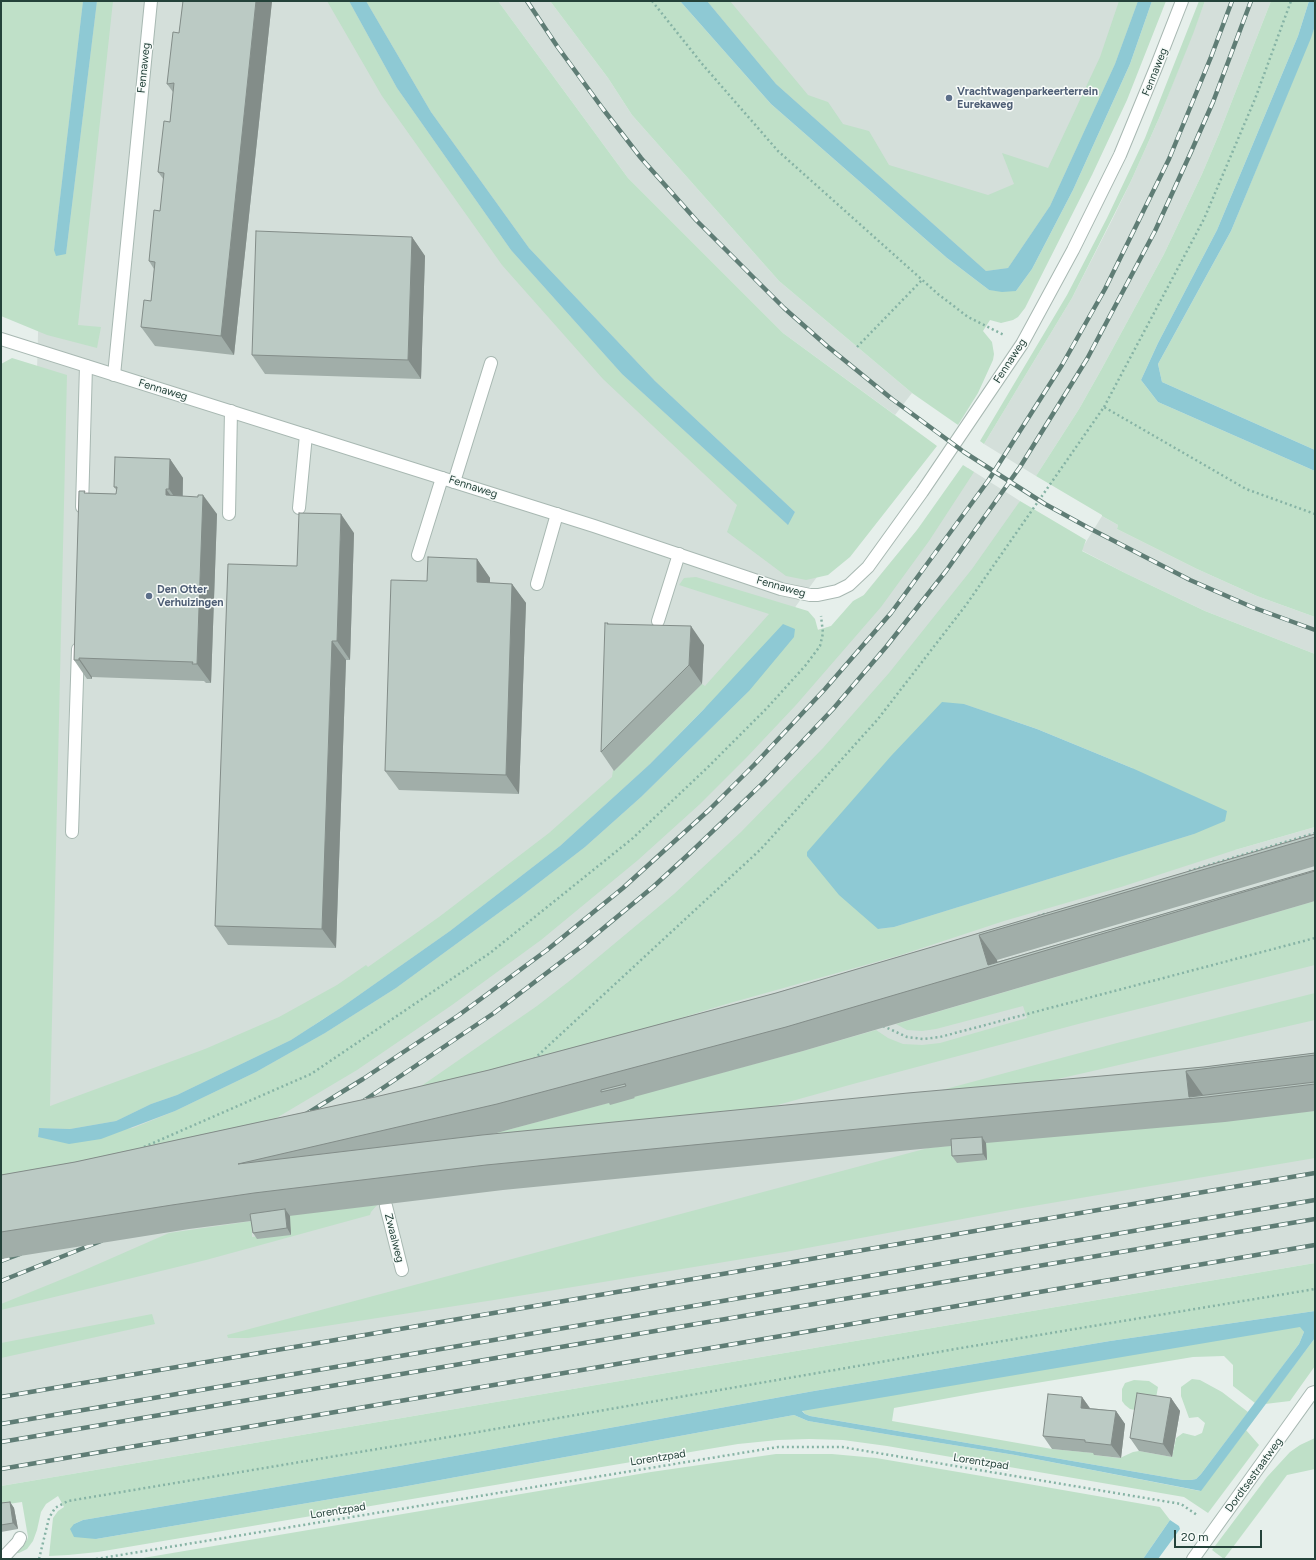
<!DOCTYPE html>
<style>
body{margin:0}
#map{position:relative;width:1316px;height:1560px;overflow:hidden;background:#e6efeb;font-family:Figtree,sans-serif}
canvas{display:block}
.frame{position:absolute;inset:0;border:2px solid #24423a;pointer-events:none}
.scale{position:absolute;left:1174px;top:1530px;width:88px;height:18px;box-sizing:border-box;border:2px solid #24423a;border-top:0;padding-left:5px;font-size:12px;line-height:14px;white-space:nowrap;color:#24423a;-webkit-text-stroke:3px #f7fbf9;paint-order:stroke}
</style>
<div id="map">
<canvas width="1316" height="1560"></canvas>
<div class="frame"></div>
<div class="scale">20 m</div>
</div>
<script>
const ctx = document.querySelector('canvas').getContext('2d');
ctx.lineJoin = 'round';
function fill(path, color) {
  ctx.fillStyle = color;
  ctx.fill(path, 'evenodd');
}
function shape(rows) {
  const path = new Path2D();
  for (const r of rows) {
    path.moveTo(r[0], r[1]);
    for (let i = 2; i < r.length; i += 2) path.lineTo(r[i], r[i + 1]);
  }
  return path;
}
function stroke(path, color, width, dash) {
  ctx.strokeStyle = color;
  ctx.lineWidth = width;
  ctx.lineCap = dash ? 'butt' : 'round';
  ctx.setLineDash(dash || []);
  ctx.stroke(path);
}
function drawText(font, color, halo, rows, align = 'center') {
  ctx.font = font + ' Figtree,sans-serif';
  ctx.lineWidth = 3;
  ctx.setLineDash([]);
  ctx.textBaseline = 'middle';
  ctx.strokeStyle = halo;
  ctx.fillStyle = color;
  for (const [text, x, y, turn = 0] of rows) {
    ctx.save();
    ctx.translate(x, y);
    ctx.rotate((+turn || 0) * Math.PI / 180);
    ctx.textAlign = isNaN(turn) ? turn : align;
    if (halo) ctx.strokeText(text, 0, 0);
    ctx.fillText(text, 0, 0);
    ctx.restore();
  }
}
const built = shape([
 [47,1,417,1,835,552,783,624,705,708,256,1072,817,630,840,624,968,468,1020,501,936,677,1235,850,1315,827,1315,1263,1,1486,1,1135,33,519],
 [498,1,550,1,608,78,632,115,779,281,912,393,895,415,783,333,628,178],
 [696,1,1148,1,1020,275,982,276,808,128],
 [1205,1,1271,1,1219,134,1202,174,1164,254,1101,370,1079,409,1036,476,984,444,1072,298,1112,220,1131,181,1160,116],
 [1102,516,1118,525,1117,529,1197,569,1257,596,1315,617,1315,654,1205,611,1125,573,1081,550]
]);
const green = shape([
 [1,1,83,1,54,250,66,254,97,1,113,1,78,325,101,327,97,348,47,335,1,316],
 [327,1,349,1,397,88,511,250,622,374,787,524,795,512,655,381,529,248,431,112,366,1,498,1,628,178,783,333,937,446,850,557,828,575,806,580,786,576,727,532,737,505,603,379,502,265,382,96],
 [550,1,680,1,771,104,947,258,989,290,1016,291,1032,269,1073,190,1130,64,1152,1,1166,1,1127,100,1092,175,1025,308,1018,317,1013,320,1001,323,990,320,983,331,992,342,994,354,993,360,978,393,958,425,912,393,779,281,632,115,608,78],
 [707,1,730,1,808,95,828,102,843,124,869,131,889,165,988,195,1014,184,1002,153,1048,168,1100,57,1119,1,1138,1,1115,64,1050,206,1008,268,986,271,776,84],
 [1199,1,1205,1,1193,34,1160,116,1131,181,1072,298,984,444,980,441,1067,295,1107,218,1145,138],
 [1271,1,1309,1,1298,36,1217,230,1158,343,1141,380,1158,402,1315,471,1315,617,1257,596,1197,569,1117,529,1118,525,1102,516,1102,515,1036,476,1079,409,1101,370,1164,254,1202,174,1219,134],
 [1315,26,1315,450,1162,382,1158,364,1231,231],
 [12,358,67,375,50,1106,205,1049,279,1017,337,985,366,965,368,967,439,917,549,833,612,777,613,770,614,769,615,770,702,684,705,686,769,614,679,585,684,578,696,577,808,611,815,619,818,630,831,626,853,601,864,595,917,530,963,465,974,472,929,541,881,607,796,705,746,758,700,804,638,860,541,940,452,1005,357,1070,268,1123,1,1203,1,364],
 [749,691,641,797,585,847,519,898,396,988,325,1033,256,1072,175,1111,133,1128,38,1137,39,1128,70,1129,116,1121,151,1104,177,1095,291,1040,342,1007,450,931,560,846,650,764,705,708],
 [1020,501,1086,540,1082,551,1125,573,1205,611,1315,654,1315,827,1235,850,1121,887,1004,921,901,955,723,1005,388,1109,537,1006,572,979,674,894,741,832,823,748,889,673,972,569],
 [964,704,1037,729,1132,768,1194,834,894,927,879,929],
 [1315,901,1315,965,1082,1023,853,1084,627,1147,504,1159,496,1133,803,1051,876,1030,888,1038,903,1044,922,1045,940,1043,1027,1018,1023,1006,936,1029,922,1031,907,1030,896,1024],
 [1315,993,1315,1020,866,1123,834,1119,1117,1043],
 [1315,1111,1315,1158,1016,1209,791,1251,494,1300,248,1338,228,1338,227,1335,928,1148],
 [377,1205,371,1212,370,1215,206,1260,1,1310,1,1304,80,1272,169,1233,252,1221,252,1237,285,1233,283,1216],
 [1315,1263,1315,1311,1110,1341,814,1391,399,1466,83,1520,74,1524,96,1539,402,1487,794,1415,808,1421,891,1435,1015,1455,1200,1491,1246,1430,1259,1445,1208,1513,1184,1497,887,1446,843,1440,809,1439,778,1440,738,1444,98,1552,68,1555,49,1556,53,1518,58,1511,64,1507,58,1496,46,1504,41,1512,37,1530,33,1541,27,1549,19,1553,16,1553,27,1540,28,1537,22,1502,1,1505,1,1486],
 [152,1314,155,1324,1,1358,1,1343],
 [1300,1326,1304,1332,1299,1344,1255,1403,1233,1386,1233,1365,1224,1356,1193,1357,982,1392,894,1408,892,1421,1052,1449,1094,1453,1094,1455,1120,1458,1133,1452,1139,1451,1172,1457,1176,1438,1183,1433,1195,1436,1202,1433,1205,1423,1198,1417,1189,1418,1181,1396,1181,1387,1192,1379,1200,1380,1222,1392,1248,1412,1201,1474,1196,1479,1191,1480,1183,1480,810,1416,805,1414,802,1410],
 [1315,1338,1315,1366,1290,1401,1265,1404],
 [1134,1380,1149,1381,1158,1387,1156,1398,1140,1411,1130,1409,1125,1405,1122,1401,1122,1389,1125,1383],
 [1315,1438,1315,1469,1287,1475,1224,1559,1212,1550,1267,1477,1290,1452,1300,1445],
 [776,1454,832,1454,876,1458,1017,1482,1160,1507,1170,1520,1143,1559,137,1559,651,1472]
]);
const water = shape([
 [83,1,97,1,66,254,56,256,54,250],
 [349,1,366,1,431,112,529,248,655,381,795,512,788,525,622,374,511,250,397,88],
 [680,1,707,1,776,84,986,271,1008,268,1050,206,1115,64,1138,1,1152,1,1130,64,1073,190,1032,269,1016,291,1002,292,989,290,947,258,771,104],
 [1309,1,1315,1,1315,26,1311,38,1231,231,1158,364,1162,382,1315,450,1315,471,1158,402,1141,380,1158,343,1217,230,1298,36],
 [783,624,795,629,794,637,749,691,641,797,585,847,519,898,396,988,325,1033,256,1072,175,1111,101,1139,69,1144,38,1137,39,1128,70,1129,116,1121,151,1104,177,1095,291,1040,342,1007,450,931,560,846,650,764,705,708],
 [942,702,964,704,1037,729,1132,768,1227,811,1225,821,1194,834,894,927,878,929,839,895,807,856,807,852,891,756],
 [1315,1311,1315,1338,1201,1491,1015,1455,891,1435,808,1421,794,1415,402,1487,96,1539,74,1537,70,1529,74,1524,83,1520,399,1466,814,1391,1110,1341],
 [1300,1327,1304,1332,1299,1344,1201,1474,1196,1479,1191,1480,1183,1480,810,1416,805,1414,802,1411],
 [1170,1520,1179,1526,1180,1529,1158,1559,1143,1559]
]);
const path = shape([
 [652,1,703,65,778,151,938,294,968,317,1004,335],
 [857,347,922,280],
 [1104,407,1204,219,1255,99,1291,1],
 [1189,871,1315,833],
 [1038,916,1048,913],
 [883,1026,907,1037,923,1039,940,1037,1315,938],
 [534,1059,761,849,878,719,966,605,1104,407,1246,489,1315,514],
 [144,1147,311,1074,490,953,633,838,708,767,767,708,805,666,820,646,823,633,821,616],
 [39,1559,49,1518,55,1508,68,1501,455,1436,967,1347,1315,1289],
 [96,1559,778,1447,842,1447,1181,1504,1197,1515]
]);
const lane = shape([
 [114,375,151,1],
 [454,482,491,363],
 [82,507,86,366],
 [299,508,306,435],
 [229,514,231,411],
 [418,555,442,478],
 [537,584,557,514],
 [658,621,679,554],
 [72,832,78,649],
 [386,1206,402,1270],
 [2,1559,18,1542,20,1538]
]);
const street = shape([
 [1,339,594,526,781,589,810,595,818,595,837,591,849,585,868,567,922,492,1022,344,1073,250,1120,155,1157,65,1182,1],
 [1193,1559,1312,1393,1315,1392]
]);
const rail = shape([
 [527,1,557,46,603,109,641,158,696,220,784,308,827,346,892,399,964,452,998,474,1045,504,1087,527,1190,580,1252,607,1315,630],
 [359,1104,494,1013,582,946,653,887,690,853,764,782,833,709,886,647,946,571,1020,467,1087,359,1155,231,1191,152,1213,102,1251,1],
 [303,1116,363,1079,459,1015,547,950,623,888,709,810,754,765,825,689,891,613,988,481,1062,365,1105,289,1169,159,1211,57,1232,1],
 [1,1261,20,1254],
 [1,1281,101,1241],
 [1,1397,1315,1173],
 [1,1424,1315,1200],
 [1,1442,1315,1219],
 [1,1469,1315,1245]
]);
const wall = shape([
 [182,1,272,1,234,355,155,346,141,327,151,301,154,269,149,261,160,211,164,180,158,172,170,122,173,92,167,84,179,33,183,3],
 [412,237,425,256,421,379,265,374,252,355],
 [170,459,183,478,183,496,217,514,211,683,206,683,204,681,92,677,92,679,87,679,74,660,86,493,116,494,117,491,114,487],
 [354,533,350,660,346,660,336,948,228,945,215,926,297,566],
 [477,559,490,578,490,583,512,584,526,603,519,794,399,790,385,771,427,581],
 [608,623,609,624,704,645,702,684,614,771,601,752],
 [1315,834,1315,866,997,960,997,962,1315,870,1315,901,803,1051,634,1097,635,1098,610,1105,609,1103,515,1128,493,1134,1204,1067,1315,1053,1315,1111,1225,1122,986,1143,987,1160,957,1163,952,1156,951,1146,503,1190,289,1216,291,1235,257,1239,253,1233,251,1221,189,1229,1,1259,1,1175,75,1162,375,1097,489,1070,776,993],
 [1082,1397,1090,1408,1116,1411,1125,1424,1121,1458,1094,1455,1093,1453,1052,1449,1043,1436],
 [1171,1398,1180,1411,1172,1457,1139,1451,1130,1438],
 [10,1502,14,1508,18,1529,1,1532,1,1503]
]);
const shadedWall = shape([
 [256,1,272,1,234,355,221,336],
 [412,237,425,256,421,379,408,360],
 [170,459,183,478,182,508,169,489],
 [166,489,180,508,166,495],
 [203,495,217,514,211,683,197,664],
 [341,514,354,533,350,660,337,641],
 [477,559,490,578,490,601,477,582],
 [512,584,526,603,519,794,506,775],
 [691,626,704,645,702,684,689,665],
 [332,641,346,660,336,948,322,929],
 [79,658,92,677,92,679,79,660],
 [979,935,997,960,998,964,988,965],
 [1186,1071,1203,1095,1189,1097],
 [982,1137,986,1143,987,1160,983,1154],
 [285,1209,290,1216,291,1235,287,1228],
 [1082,1397,1091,1410,1081,1408],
 [1171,1398,1180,1411,1172,1457,1163,1444],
 [1116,1411,1125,1424,1121,1458,1111,1445],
 [10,1502,14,1508,18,1529,13,1523]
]);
const building = shape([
 [183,1,256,1,221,336,141,327,144,300,151,301,155,262,149,261,154,210,160,211,164,173,158,172,164,121,170,122,174,83,167,84,173,32,179,33,183,1],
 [256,231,412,237,408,360,252,355,256,231],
 [115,457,170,459,169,489,166,489,166,495,198,497,198,495,203,495,197,664,192,664,193,662,79,658,79,660,74,660,79,491,85,491,84,493,116,494,117,487,114,487,115,457],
 [299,513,341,514,337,641,332,641,322,929,215,926,228,564,297,566,299,513],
 [428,557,477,559,477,582,512,584,506,775,385,771,391,580,427,581,428,557],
 [605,623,608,623,607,624,691,626,689,665,601,752,605,623],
 [1315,834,1315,837,979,935,988,965,1315,870,1315,871,786,1027,497,1104,238,1164,482,1135,908,1093,1204,1067,1315,1053,1315,1055,1186,1071,1189,1097,1315,1082,1315,1084,1207,1097,910,1124,486,1165,254,1193,172,1205,1,1232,1,1175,75,1162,375,1097,489,1070,776,993,1315,834],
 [625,1084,626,1086,601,1092,601,1090,625,1084],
 [982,1137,983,1154,952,1156,951,1139,982,1137],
 [285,1209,287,1228,253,1233,250,1214,285,1209],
 [1137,1393,1171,1398,1163,1444,1130,1438,1137,1393],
 [1048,1394,1082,1397,1081,1408,1116,1411,1111,1445,1085,1442,1085,1440,1043,1436,1048,1394],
 [10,1502,13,1523,1,1525,1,1503,10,1502]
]);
const markers = [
 [949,98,4,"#5c6f8a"],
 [149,596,4,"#5c6f8a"]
];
const streetNames = [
 ["Fennaweg",144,68,-84],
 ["Fennaweg",1155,72,-68],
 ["Fennaweg",1010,361,-57],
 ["Fennaweg",163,390,17],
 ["Fennaweg",473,487,18],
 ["Fennaweg",781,587,16],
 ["Zwaalweg",394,1238,76],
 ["Lorentzpad",658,1458,-9],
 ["Lorentzpad",981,1462,9],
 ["Dordtsestraatweg",1254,1475,-54],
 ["Lorentzpad",338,1511,-9]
];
const serviceNames = [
 ["Vrachtwagenparkeerterrein",957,92],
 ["Eurekaweg",957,105],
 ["Den Otter",157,590],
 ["Verhuizingen",157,603]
];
fill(built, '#d4dfda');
fill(green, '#bfe0c8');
fill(water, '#8ec9d4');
stroke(lane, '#a8b8b2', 14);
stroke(street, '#a8b8b2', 14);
stroke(path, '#86b3a5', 2.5, [2, 3]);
stroke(lane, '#fff', 12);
stroke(street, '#fff', 12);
stroke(rail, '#5f7d75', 4.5);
stroke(rail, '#f7fbf9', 3, [9]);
fill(wall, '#a1aea9');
fill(shadedWall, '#838d89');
fill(building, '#bbcac4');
stroke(building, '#838d89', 1);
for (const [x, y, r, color] of markers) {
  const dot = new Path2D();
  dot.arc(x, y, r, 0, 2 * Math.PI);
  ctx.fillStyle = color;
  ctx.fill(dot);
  stroke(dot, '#f7fbf9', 1.5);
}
drawText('11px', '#24423a', '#f7fbf9', streetNames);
drawText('bold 11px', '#4e5e75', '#f7fbf9', serviceNames, 'left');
</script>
